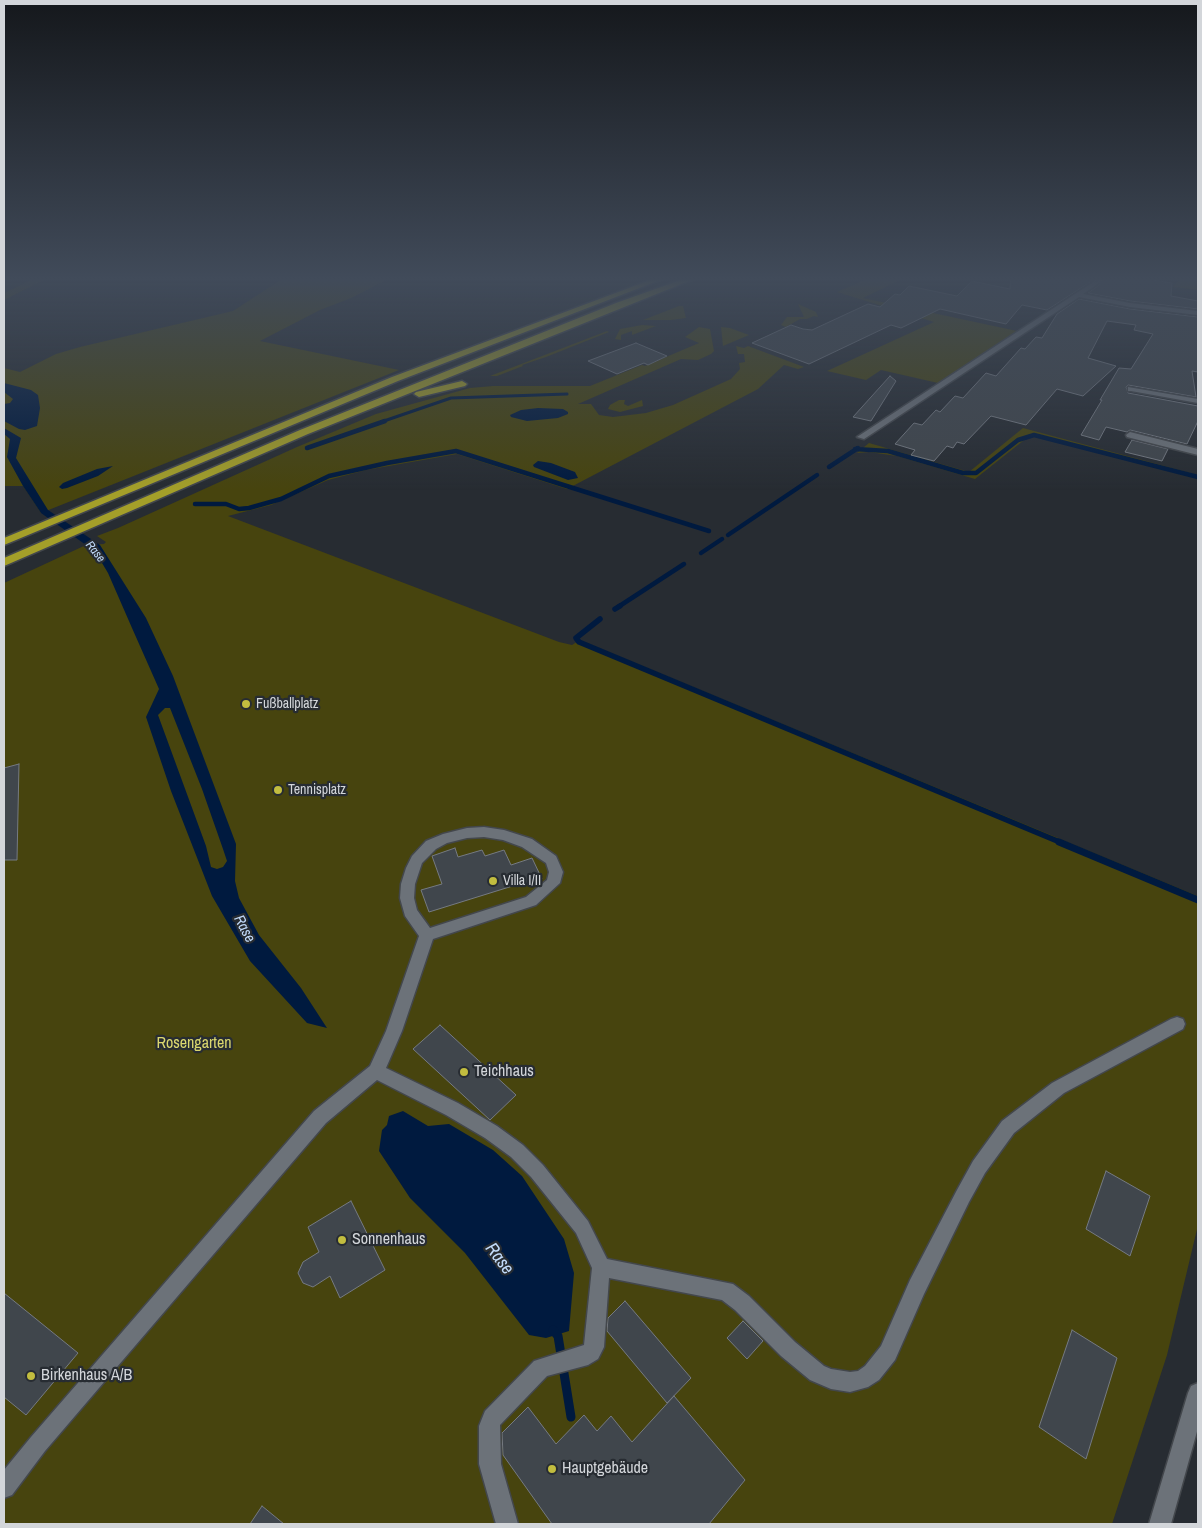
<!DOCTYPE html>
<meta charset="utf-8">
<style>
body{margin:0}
#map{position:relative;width:1202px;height:1528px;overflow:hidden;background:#272c32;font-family:"Archivo Narrow",sans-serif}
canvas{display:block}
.frame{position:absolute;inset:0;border:5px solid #d3d6da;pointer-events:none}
</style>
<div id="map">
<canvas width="1202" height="1528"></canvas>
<div class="frame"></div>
</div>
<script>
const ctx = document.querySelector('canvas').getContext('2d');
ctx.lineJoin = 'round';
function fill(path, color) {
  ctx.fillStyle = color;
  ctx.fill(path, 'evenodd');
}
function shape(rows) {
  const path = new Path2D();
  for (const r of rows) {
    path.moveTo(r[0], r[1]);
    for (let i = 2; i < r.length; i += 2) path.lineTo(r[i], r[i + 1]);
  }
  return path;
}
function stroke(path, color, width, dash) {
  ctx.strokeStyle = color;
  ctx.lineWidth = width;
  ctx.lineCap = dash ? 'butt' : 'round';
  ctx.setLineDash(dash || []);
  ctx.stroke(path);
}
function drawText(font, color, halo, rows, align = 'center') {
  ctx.font = font + ' "Archivo Narrow",sans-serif';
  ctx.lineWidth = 4.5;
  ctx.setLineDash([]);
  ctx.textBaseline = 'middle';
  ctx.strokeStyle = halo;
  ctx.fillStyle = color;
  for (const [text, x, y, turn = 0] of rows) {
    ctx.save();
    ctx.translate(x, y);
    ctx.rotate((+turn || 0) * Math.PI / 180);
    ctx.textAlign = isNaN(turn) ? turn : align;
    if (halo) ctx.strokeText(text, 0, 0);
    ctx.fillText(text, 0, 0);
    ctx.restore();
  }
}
const green = shape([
 [37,277,50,277,4,300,4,293],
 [285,277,392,277,351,298,320,310,260,341,399,370,41,513,23,486,4,486,4,368,20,372,56,354,80,347,233,311],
 [871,277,906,277,863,298,1017,331,938,383,881,370,866,380,827,371,934,322,837,292],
 [1182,277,1198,277,1198,290,1173,287],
 [798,304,816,312,818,317,814,316,807,319,800,319,786,327,781,325,787,317,804,317],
 [679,306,683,306,686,318,671,320,643,320],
 [642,325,656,326,632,335,632,331,621,335,621,340,615,339,620,329],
 [699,327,710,329,714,351,711,354,698,360,681,359,578,404,591,404,599,415,613,417,646,413,673,405,731,379,740,369,739,363,745,362,744,354,738,354,736,346,744,348,748,346,804,367,798,369,784,365,758,389,567,489,457,454,366,470,328,480,271,505,228,516,559,642,572,645,580,640,1198,896,1198,1225,1167,1355,1112,1524,4,1524,4,583,86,545,104,544,106,542,97,536,118,528,297,447,376,414,470,388,493,386,590,386,642,365,645,366,699,343,685,337],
 [721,327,730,328,749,335,723,346],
 [607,331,609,332,546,357,522,365,523,366,497,376,490,376],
 [619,400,625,400,624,404,628,406,642,400,643,406,620,412,608,409,610,405],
 [1023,428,1198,475,1198,479,1033,436,1028,437,975,479,897,456,869,452,857,453,869,443,969,472]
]);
const water = shape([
 [4,383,31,390,38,395,40,408,37,426,25,430,19,429,4,421,4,404,10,403,13,399,4,392],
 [538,408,563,409,568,412,568,414,558,418,527,421,511,417,510,415,521,410],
 [4,428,21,438,16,458,48,510,100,545,146,618,173,676,236,844,235,881,239,898,259,935,301,988,327,1028,307,1023,250,961,212,896,171,791,146,717,159,689,132,628,108,573,99,558,86,545,41,513,23,486,7,457,10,439,4,434],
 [165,708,170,708,202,789,223,849,227,861,223,867,217,869,211,867,206,846,158,715],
 [538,461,551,463,575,472,578,478,568,480,534,467,533,465],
 [113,466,98,476,67,488,62,489,59,487,63,483,97,469],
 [403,1111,428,1126,449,1124,493,1150,522,1176,564,1239,574,1273,569,1331,546,1338,529,1335,465,1253,410,1198,379,1151,382,1130,387,1125,389,1116]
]);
const streamFar4 = shape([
 [381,422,451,398,567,394]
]);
const streamFar3 = shape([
 [307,448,385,421],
 [855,449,888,451,963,473,976,473,1018,440,1034,435,1198,477],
 [829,467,858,448],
 [195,504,226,504,239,509,249,508,281,499,329,476,387,463,456,451,709,531],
 [728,535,817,475],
 [701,553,722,539],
 [618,607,684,564]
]);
const streamFar2 = shape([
 [615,609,620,606],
 [600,619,576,638,579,642,1062,843]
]);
const streamFar1 = shape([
 [1059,842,1198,900]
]);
const stream = shape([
 [553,1330,558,1336,571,1417]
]);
const building = shape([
 [1011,277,1098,277,1047,310,1022,305,1006,324,940,309,901,328,891,325,809,364,752,343,791,325,803,329,812,330,868,304,880,307,895,294,900,295,909,286,957,296,972,281,1010,289,1011,277],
 [1110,277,1153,277,1153,280,1172,283,1171,296,1198,301,1198,309,1130,301,1088,293,1110,277],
 [1079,299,1130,309,1198,317,1198,372,1192,371,1196,397,1128,385,1126,387,1128,393,1198,406,1198,421,1187,444,1130,430,1127,432,1106,427,1099,440,1081,435,1102,400,1100,400,1119,368,1131,369,1153,334,1134,330,1136,325,1107,321,1088,358,1116,366,1083,396,1057,389,1026,425,991,416,964,444,957,442,953,448,947,446,934,461,911,455,915,450,895,444,914,423,922,425,936,410,940,412,955,396,963,398,986,373,996,376,1021,348,1025,349,1036,337,1042,338,1057,314,1079,299],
 [636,343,667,356,648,365,644,363,617,374,588,361,636,343],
 [890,376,896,381,871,421,853,417,890,376],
 [1132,440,1168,449,1162,461,1125,452,1132,440],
 [19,764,17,860,4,860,4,768,19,764],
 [455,848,458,857,482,850,485,856,504,850,511,865,532,858,542,879,520,886,519,884,429,912,421,890,442,884,432,856,455,848],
 [440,1025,516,1095,490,1120,413,1049,440,1025],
 [1106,1171,1150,1196,1130,1256,1086,1229,1106,1171],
 [351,1201,385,1270,340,1298,330,1276,313,1287,303,1283,298,1273,303,1262,319,1252,308,1227,351,1201],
 [4,1293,78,1353,26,1415,4,1397,4,1293],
 [625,1301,691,1378,667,1403,607,1331,608,1318,625,1301],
 [743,1321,763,1341,747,1359,727,1338,743,1321],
 [1072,1330,1117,1358,1086,1459,1039,1427,1072,1330],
 [674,1396,745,1480,709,1524,552,1524,503,1455,502,1433,528,1407,556,1444,584,1415,597,1431,611,1416,632,1442,674,1396],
 [262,1506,284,1524,250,1524,262,1506]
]);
const minor = shape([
 [1101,277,1108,277,1083,294,1130,303,1198,311,1198,315,1130,307,1079,297,864,439,857,437,1101,277],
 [1128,387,1198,399,1198,403,1131,391,1128,391,1128,387],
 [1130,432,1198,449,1198,455,1127,437,1126,435,1130,432],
 [484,827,504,830,532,839,556,856,563,872,560,883,536,905,433,939,402,1031,386,1068,458,1103,497,1126,523,1145,543,1165,588,1221,607,1259,733,1284,749,1296,795,1342,824,1366,831,1369,850,1372,858,1371,865,1366,881,1346,910,1280,957,1190,973,1161,1002,1121,1052,1083,1171,1019,1177,1017,1183,1019,1185,1024,1183,1029,1064,1093,1014,1133,985,1173,969,1202,924,1294,895,1360,879,1380,868,1387,850,1392,831,1389,810,1380,781,1356,735,1310,722,1300,609,1278,604,1347,598,1359,588,1365,547,1376,500,1425,501,1464,518,1524,496,1524,479,1464,479,1426,485,1411,534,1361,584,1345,592,1268,576,1233,531,1177,511,1157,485,1138,446,1115,377,1080,326,1123,45,1451,12,1495,4,1498,4,1470,31,1437,314,1111,370,1066,386,1031,419,936,405,916,400,898,401,884,406,868,412,856,426,841,443,834,467,828,484,827],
 [484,837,503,840,522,847,546,863,549,872,547,880,526,897,430,928,417,910,414,898,415,884,422,863,436,849,447,843,467,838,484,837],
 [1198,1383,1198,1428,1171,1524,1149,1524,1188,1393,1191,1386,1198,1383]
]);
const highway = shape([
 [658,277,668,277,398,381,4,545,4,538,392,377,658,277],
 [689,277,699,277,308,434,4,566,4,558,300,430,616,303,689,277],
 [462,381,467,384,465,386,419,397,414,394,416,392,462,381]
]);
const markers = [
 [246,704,5,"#c2bd3f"],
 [278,790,5,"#c2bd3f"],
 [493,881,5,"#c2bd3f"],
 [464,1072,5,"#c2bd3f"],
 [342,1240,5,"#c2bd3f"],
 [31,1376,5,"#c2bd3f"],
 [552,1469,5,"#c2bd3f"]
];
const farWaternames = [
 ["Rase",95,552,51]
];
const poiNames = [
 ["Fußballplatz",256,704],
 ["Tennisplatz",288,790],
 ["Villa I/II",503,881]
];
const waterNames = [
 ["Rase",244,929,62]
];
const nearParknames = [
 ["Rosengarten",194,1044]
];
const nearPoinames = [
 ["Teichhaus",474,1072],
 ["Sonnenhaus",352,1240],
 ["Birkenhaus A/B",41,1376],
 ["Hauptgebäude",562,1469]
];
const nearWaternames = [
 ["Rase",499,1259,53]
];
fill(green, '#47440e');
fill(water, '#001a3f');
stroke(streamFar4, '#001a3f', 3);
stroke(streamFar3, '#001a3f', 4.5);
stroke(streamFar2, '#001a3f', 5.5);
stroke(streamFar1, '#001a3f', 7);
stroke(stream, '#001a3f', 9);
fill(building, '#40464c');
stroke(building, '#757a82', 1);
stroke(minor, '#43474c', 3);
stroke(highway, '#43474c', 3);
fill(minor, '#6c7279');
fill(highway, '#a49f29');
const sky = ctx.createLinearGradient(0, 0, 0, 490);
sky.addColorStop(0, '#15181c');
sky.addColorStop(0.57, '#414b5a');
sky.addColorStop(1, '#414b5a00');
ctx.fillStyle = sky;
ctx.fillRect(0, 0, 1202, 490);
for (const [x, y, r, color] of markers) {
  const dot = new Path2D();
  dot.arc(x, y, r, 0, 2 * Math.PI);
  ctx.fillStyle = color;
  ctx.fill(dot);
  stroke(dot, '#272c32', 2);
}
drawText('italic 12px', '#c1daf9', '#272c32', farWaternames);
drawText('14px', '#d3d6da', '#272c32', poiNames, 'left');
drawText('italic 15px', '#c1daf9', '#272c32', waterNames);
drawText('16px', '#dbd76e', '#272c32', nearParknames);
drawText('16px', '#d3d6da', '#272c32', nearPoinames, 'left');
drawText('italic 18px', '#c1daf9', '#272c32', nearWaternames);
</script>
